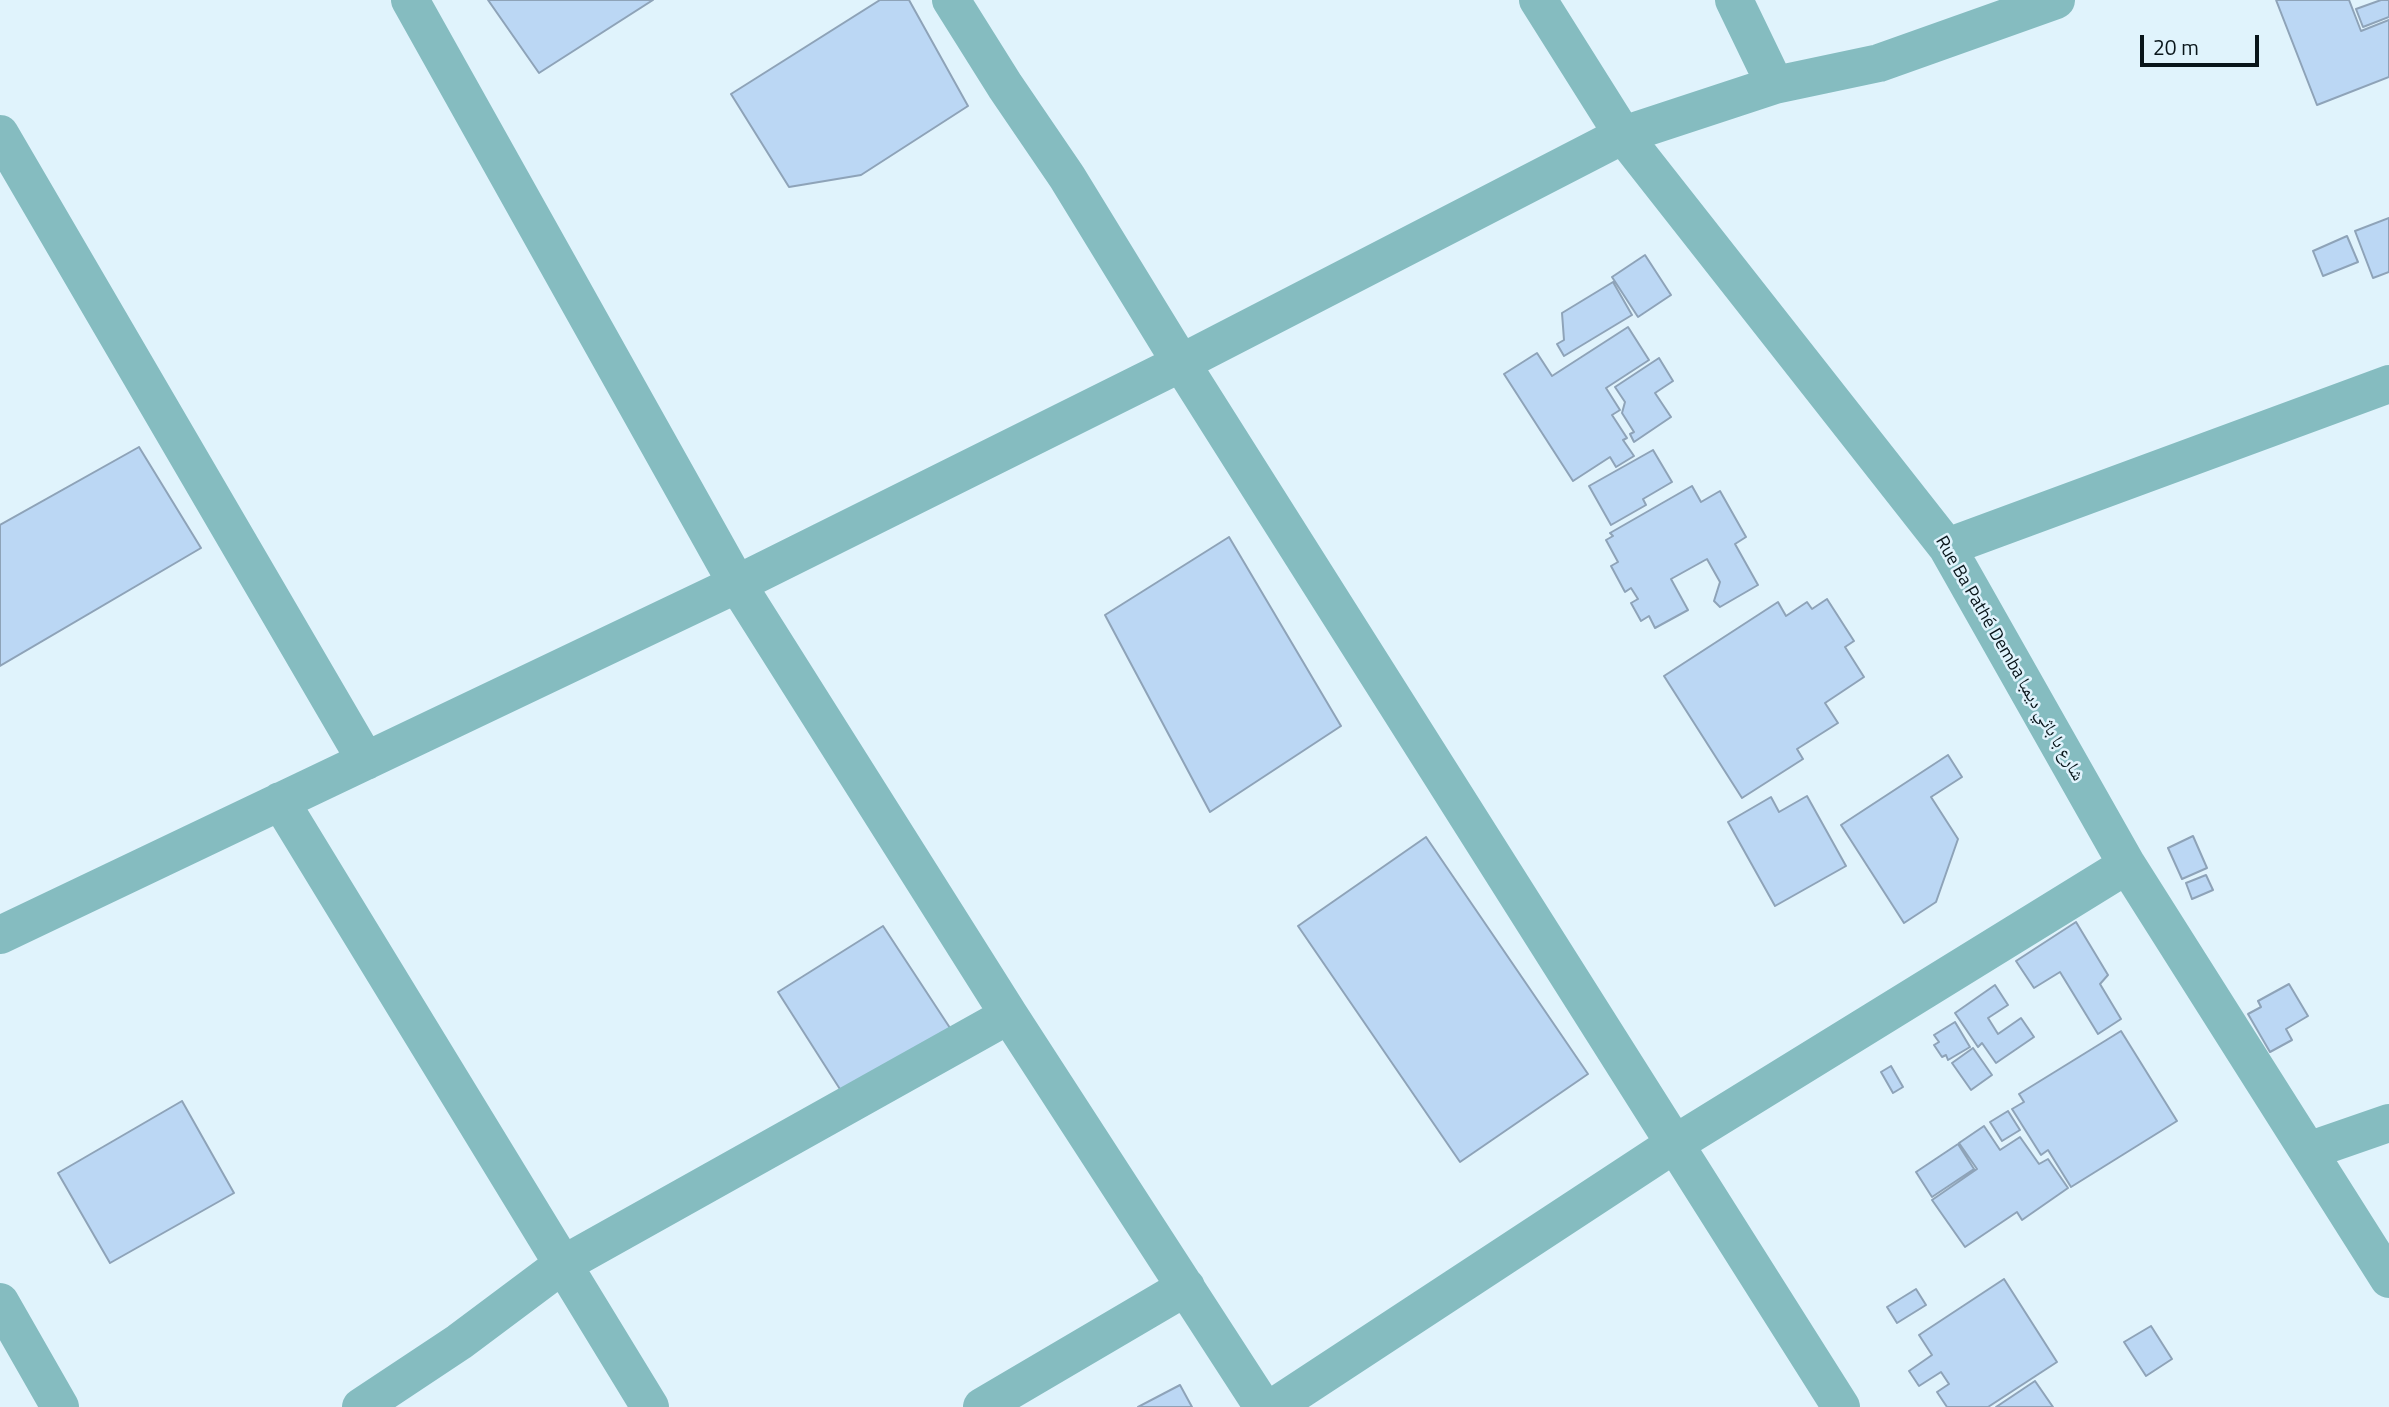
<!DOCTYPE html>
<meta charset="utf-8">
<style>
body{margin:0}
#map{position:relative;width:2389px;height:1407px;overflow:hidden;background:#e0f3fc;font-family:"Titillium Web",sans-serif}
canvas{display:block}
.scale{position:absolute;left:2140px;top:35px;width:119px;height:32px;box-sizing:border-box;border:4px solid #09151a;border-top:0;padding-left:9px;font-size:21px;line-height:24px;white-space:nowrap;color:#09151a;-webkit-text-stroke:5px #e0f3fc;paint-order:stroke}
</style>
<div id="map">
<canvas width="2389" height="1407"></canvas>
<div class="scale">20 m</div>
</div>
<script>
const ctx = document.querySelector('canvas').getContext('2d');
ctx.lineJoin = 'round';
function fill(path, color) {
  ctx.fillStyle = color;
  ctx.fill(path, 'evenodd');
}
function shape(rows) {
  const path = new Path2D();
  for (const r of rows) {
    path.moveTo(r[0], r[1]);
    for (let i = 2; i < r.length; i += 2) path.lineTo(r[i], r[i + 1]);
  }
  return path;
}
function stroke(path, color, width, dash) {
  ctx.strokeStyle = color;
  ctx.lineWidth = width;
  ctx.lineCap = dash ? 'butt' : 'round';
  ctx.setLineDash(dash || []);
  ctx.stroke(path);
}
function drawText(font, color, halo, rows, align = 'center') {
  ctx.font = font + ' "Titillium Web","Noto Naskh Arabic",sans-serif';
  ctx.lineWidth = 5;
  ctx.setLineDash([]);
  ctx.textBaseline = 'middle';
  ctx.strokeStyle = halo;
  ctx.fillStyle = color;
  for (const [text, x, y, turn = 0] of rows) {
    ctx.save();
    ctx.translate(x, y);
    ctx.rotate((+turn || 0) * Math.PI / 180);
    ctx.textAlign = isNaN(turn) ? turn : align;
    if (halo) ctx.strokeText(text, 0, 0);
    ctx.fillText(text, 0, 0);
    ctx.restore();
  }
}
const building = shape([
 [488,0,653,0,539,73,488,0],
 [880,0,909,0,968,106,861,175,789,187,731,94,880,0],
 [2276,0,2349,0,2361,31,2389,20,2389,77,2317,105,2276,0],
 [2381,0,2389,0,2389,17,2363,27,2356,9,2381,0],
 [2389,218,2389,272,2373,278,2355,231,2389,218],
 [2347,236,2358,262,2323,276,2313,251,2347,236],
 [1645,255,1671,295,1638,317,1612,277,1645,255],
 [1613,282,1632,315,1564,356,1557,344,1564,340,1562,313,1613,282],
 [1628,327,1649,360,1606,388,1620,410,1612,415,1627,438,1623,440,1634,456,1616,467,1610,457,1573,481,1504,374,1537,353,1552,376,1628,327],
 [1659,358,1673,381,1655,393,1671,417,1634,442,1630,434,1634,432,1622,413,1625,402,1615,387,1659,358],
 [139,447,201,548,0,666,0,525,139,447],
 [1653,450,1672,482,1643,499,1646,505,1611,525,1589,486,1653,450],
 [1692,486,1701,502,1720,491,1746,537,1735,544,1758,585,1720,607,1714,601,1720,582,1707,559,1671,579,1688,610,1655,628,1649,616,1641,621,1631,603,1638,599,1631,588,1625,592,1611,566,1618,562,1606,540,1613,536,1610,533,1692,486],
 [1229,537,1341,726,1210,812,1105,615,1229,537],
 [1827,599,1854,641,1845,647,1864,677,1825,703,1838,723,1797,749,1803,759,1742,798,1664,676,1778,602,1786,616,1807,602,1812,609,1827,599],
 [1948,755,1962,777,1931,797,1958,839,1936,902,1904,923,1841,825,1948,755],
 [1807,796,1846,866,1775,906,1728,822,1771,797,1779,812,1807,796],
 [2193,836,2207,868,2182,879,2168,848,2193,836],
 [1426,837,1588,1074,1460,1162,1298,926,1426,837],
 [2206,875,2213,890,2192,899,2186,883,2206,875],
 [2076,922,2108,975,2100,984,2121,1019,2098,1034,2060,972,2034,988,2016,961,2076,922],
 [883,926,954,1034,845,1097,778,992,883,926],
 [2289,984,2308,1016,2286,1029,2292,1040,2270,1052,2248,1014,2261,1007,2258,1001,2289,984],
 [1995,985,2008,1005,1988,1018,1998,1034,2021,1018,2034,1037,1996,1063,1982,1043,1978,1047,1955,1013,1995,985],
 [1955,1022,1970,1047,1948,1060,1946,1055,1942,1057,1934,1045,1939,1042,1934,1035,1955,1022],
 [2121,1031,2177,1121,2071,1187,2048,1150,2041,1155,2012,1109,2024,1102,2019,1094,2121,1031],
 [1973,1048,1992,1075,1971,1090,1952,1063,1973,1048],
 [1891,1066,1903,1087,1893,1093,1881,1072,1891,1066],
 [182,1101,234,1193,110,1263,58,1173,182,1101],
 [2008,1111,2020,1130,2002,1141,1990,1122,2008,1111],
 [1984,1126,2000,1150,2020,1137,2039,1164,2048,1159,2068,1188,2022,1220,2017,1212,1965,1247,1932,1200,1977,1169,1959,1143,1984,1126],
 [1958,1144,1974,1169,1932,1197,1916,1172,1958,1144],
 [2004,1279,2057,1362,1988,1407,1947,1407,1937,1392,1949,1384,1941,1372,1919,1386,1909,1371,1932,1355,1919,1335,2004,1279],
 [1916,1289,1926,1305,1897,1323,1887,1307,1916,1289],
 [2151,1326,2172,1359,2146,1376,2124,1342,2151,1326],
 [2035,1381,2053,1407,1996,1407,2035,1381],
 [1180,1385,1192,1407,1138,1407,1180,1385]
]);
const minor = shape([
 [410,0,737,584,1009,1015,1263,1407],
 [951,0,1005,86,1067,177,1181,363,1841,1407],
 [1538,0,1623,135,1947,547,2127,865,2389,1279],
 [1734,0,1775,85],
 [0,134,366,761],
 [1947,547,2389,384],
 [280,801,650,1407],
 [0,935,737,584,1181,363,1623,135,1775,85,1879,63,2056,0],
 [2308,1151,2389,1123],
 [0,1302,60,1407],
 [361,1407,459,1342,562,1265,1009,1015],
 [982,1407,1186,1287],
 [1274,1407,1673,1145,2127,865]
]);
const streetNames = [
 ["Rue Ba Pathé Demba شارع با باثي ديمبا",2009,659,60]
];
fill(building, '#bbd7f4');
stroke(building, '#8ea3b8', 2);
stroke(minor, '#85bcc0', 38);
drawText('18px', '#09151a', '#e0f3fc', streetNames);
</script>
